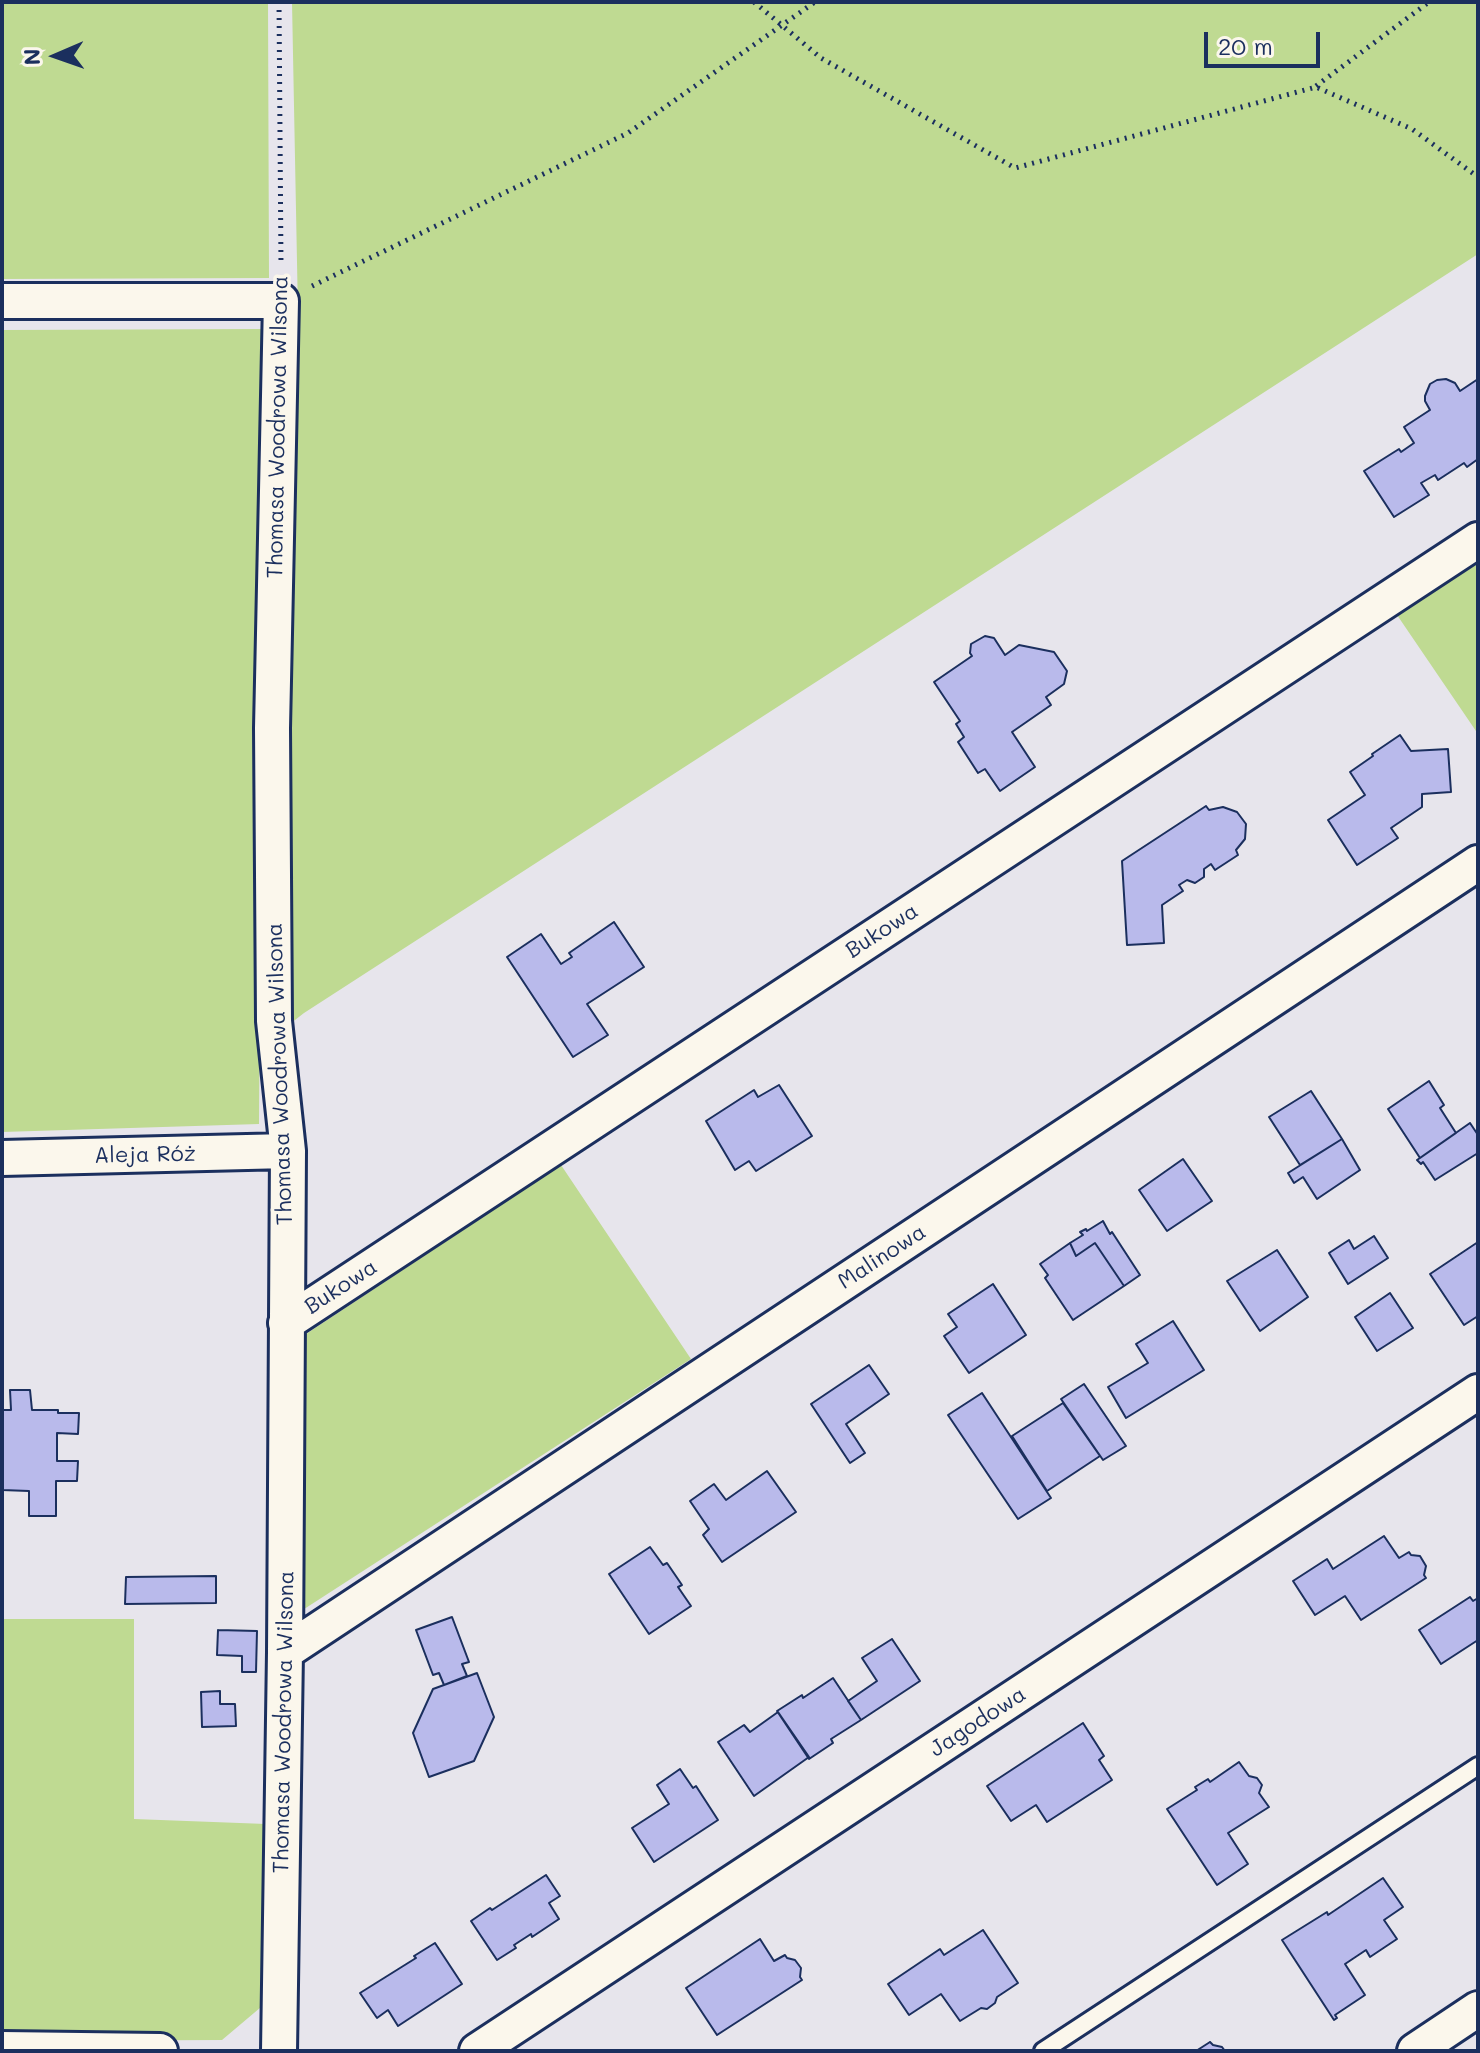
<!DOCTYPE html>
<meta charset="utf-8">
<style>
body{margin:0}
#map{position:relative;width:1480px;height:2053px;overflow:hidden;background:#e7e5ec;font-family:Mali,sans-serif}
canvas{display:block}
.frame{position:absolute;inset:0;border:4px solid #1b2f5e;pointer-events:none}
.north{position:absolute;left:16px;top:16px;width:80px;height:80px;-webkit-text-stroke:6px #fbf7ec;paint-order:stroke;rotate:268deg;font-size:22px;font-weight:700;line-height:32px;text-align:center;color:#1b2f5e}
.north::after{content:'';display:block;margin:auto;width:28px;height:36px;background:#1b2f5e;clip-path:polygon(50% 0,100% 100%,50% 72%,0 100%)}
.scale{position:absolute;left:1204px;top:32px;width:116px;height:36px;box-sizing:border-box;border:4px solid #1b2f5e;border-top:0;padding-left:10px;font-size:24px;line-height:28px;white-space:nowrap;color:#1b2f5e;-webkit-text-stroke:6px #fbf7ec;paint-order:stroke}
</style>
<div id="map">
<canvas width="1480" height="2053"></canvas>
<div class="frame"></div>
<div class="north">N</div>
<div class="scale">20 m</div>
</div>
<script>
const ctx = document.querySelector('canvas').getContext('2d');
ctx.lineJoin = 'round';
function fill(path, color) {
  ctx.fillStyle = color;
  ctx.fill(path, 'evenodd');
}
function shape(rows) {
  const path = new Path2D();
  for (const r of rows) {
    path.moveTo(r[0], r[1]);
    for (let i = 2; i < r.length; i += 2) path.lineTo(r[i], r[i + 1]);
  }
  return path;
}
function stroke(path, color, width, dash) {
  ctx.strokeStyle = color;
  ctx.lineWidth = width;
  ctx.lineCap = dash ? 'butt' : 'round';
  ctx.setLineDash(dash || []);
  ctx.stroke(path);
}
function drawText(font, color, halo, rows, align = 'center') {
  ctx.font = font + ' Mali,sans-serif';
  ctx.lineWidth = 7;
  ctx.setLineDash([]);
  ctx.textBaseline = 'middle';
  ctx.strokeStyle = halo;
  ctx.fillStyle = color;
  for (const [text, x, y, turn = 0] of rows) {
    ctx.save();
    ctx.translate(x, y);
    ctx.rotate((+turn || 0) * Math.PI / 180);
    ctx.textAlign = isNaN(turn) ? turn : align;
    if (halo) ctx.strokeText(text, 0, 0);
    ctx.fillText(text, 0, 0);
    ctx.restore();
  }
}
const green = shape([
 [2,2,268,2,269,278,2,279],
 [292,2,1478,2,1478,254,304,1013,286,1027,298,314],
 [264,329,259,1124,2,1132,2,330],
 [1478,557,1478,734,1395,612],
 [561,1165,691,1359,298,1613,294,1342],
 [2,1619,134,1619,134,1819,266,1824,267,2002,222,2040,2,2041]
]);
const building = shape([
 [1446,379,1455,383,1460,391,1478,379,1478,459,1467,467,1464,463,1438,480,1435,475,1421,483,1429,495,1394,517,1364,471,1399,449,1401,452,1414,443,1404,427,1430,410,1425,401,1425,396,1430,384,1437,380,1446,379],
 [985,636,994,638,1005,655,1019,645,1054,652,1067,671,1064,684,1046,697,1051,705,1012,732,1035,767,1000,791,985,769,978,773,958,742,964,737,956,724,960,721,934,682,972,656,970,653,971,644,985,636],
 [1400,735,1411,751,1448,749,1451,792,1422,794,1422,807,1391,828,1398,838,1357,865,1328,820,1365,795,1350,772,1373,756,1372,754,1400,735],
 [1206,806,1209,810,1223,807,1237,812,1246,824,1245,839,1236,850,1238,855,1215,870,1211,864,1204,869,1204,877,1195,883,1187,880,1179,885,1183,891,1162,905,1164,943,1127,945,1122,861,1206,806],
 [614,922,644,967,587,1004,608,1035,573,1057,507,957,541,934,561,964,572,957,569,953,614,922],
 [1429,1081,1444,1105,1440,1108,1456,1133,1420,1158,1388,1109,1429,1081],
 [779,1085,812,1136,756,1171,749,1161,735,1170,706,1121,754,1090,758,1097,779,1085],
 [1311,1091,1342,1139,1300,1165,1269,1117,1311,1091],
 [1470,1123,1478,1135,1478,1153,1435,1180,1423,1162,1421,1164,1417,1160,1470,1123],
 [1342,1139,1360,1170,1317,1199,1303,1177,1294,1183,1288,1173,1342,1139],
 [1183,1159,1212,1201,1167,1231,1139,1190,1183,1159],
 [1103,1221,1110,1234,1112,1232,1140,1275,1124,1286,1095,1243,1076,1256,1070,1243,1083,1235,1080,1232,1086,1229,1087,1231,1103,1221],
 [1374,1236,1388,1258,1348,1284,1329,1253,1349,1240,1354,1249,1374,1236],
 [1478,1242,1478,1316,1464,1325,1430,1274,1478,1242],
 [1070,1243,1076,1256,1095,1243,1124,1286,1073,1320,1045,1278,1048,1275,1040,1264,1070,1243],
 [1277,1250,1308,1297,1260,1331,1227,1281,1277,1250],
 [993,1284,1026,1335,969,1373,944,1336,957,1327,948,1314,993,1284],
 [1390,1293,1413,1328,1377,1351,1355,1317,1390,1293],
 [1173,1321,1204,1370,1126,1418,1108,1387,1148,1363,1136,1344,1173,1321],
 [869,1365,889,1394,846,1424,865,1453,850,1463,811,1404,869,1365],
 [1084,1384,1126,1446,1103,1460,1061,1399,1084,1384],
 [10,1390,30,1390,32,1410,58,1410,58,1413,79,1413,78,1434,57,1433,57,1461,78,1461,77,1481,56,1481,56,1516,29,1516,29,1491,2,1490,2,1410,11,1410,10,1390],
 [982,1393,1051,1498,1018,1519,948,1415,982,1393],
 [1063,1403,1100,1456,1047,1491,1012,1436,1063,1403],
 [767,1471,796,1512,722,1562,703,1535,709,1529,690,1501,714,1484,726,1500,767,1471],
 [1384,1536,1399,1558,1409,1552,1411,1555,1420,1556,1426,1566,1424,1575,1426,1578,1361,1620,1345,1596,1315,1615,1293,1581,1327,1559,1333,1569,1384,1536],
 [650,1547,663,1565,667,1563,682,1585,678,1587,691,1606,649,1634,609,1574,650,1547],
 [216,1576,216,1603,125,1604,126,1577,216,1576],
 [1470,1597,1473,1601,1478,1598,1478,1640,1441,1664,1419,1630,1470,1597],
 [452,1617,469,1662,462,1664,467,1676,444,1685,439,1673,433,1675,416,1630,452,1617],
 [218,1630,257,1631,256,1672,242,1672,242,1656,217,1655,218,1630],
 [892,1639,920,1681,861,1720,848,1701,877,1681,862,1658,892,1639],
 [477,1673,494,1717,474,1761,429,1777,413,1733,433,1689,477,1673],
 [833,1678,861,1720,831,1739,833,1743,809,1759,777,1711,802,1695,803,1698,833,1678],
 [220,1691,220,1704,235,1704,236,1726,202,1727,201,1692,220,1691],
 [778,1712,809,1757,754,1796,718,1742,744,1725,750,1732,778,1712],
 [1083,1723,1104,1756,1099,1760,1112,1780,1047,1822,1036,1805,1011,1821,987,1786,1083,1723],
 [1239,1762,1249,1776,1257,1778,1262,1785,1259,1793,1269,1807,1228,1833,1248,1864,1217,1885,1167,1809,1197,1790,1195,1787,1208,1779,1210,1782,1239,1762],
 [680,1769,693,1788,696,1786,718,1820,654,1862,632,1828,669,1804,657,1785,680,1769],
 [546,1875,560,1896,549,1903,559,1919,532,1937,531,1934,514,1945,516,1948,497,1960,471,1921,490,1908,492,1910,546,1875],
 [1383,1878,1403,1907,1384,1920,1397,1939,1370,1957,1366,1950,1345,1964,1365,1995,1335,2015,1337,2018,1334,2020,1282,1940,1327,1912,1328,1915,1383,1878],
 [983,1930,1018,1983,997,1997,995,2003,987,2009,981,2008,960,2021,941,1994,909,2015,888,1984,940,1949,944,1955,983,1930],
 [760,1939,774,1961,785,1955,787,1958,795,1960,801,1968,800,1977,802,1980,717,2035,686,1988,760,1939],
 [435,1943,462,1984,398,2026,388,2010,377,2018,360,1993,416,1958,414,1956,435,1943],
 [1210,2042,1213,2045,1222,2047,1225,2051,1196,2051,1210,2042]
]);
const path = shape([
 [279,2,281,265],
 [754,2,821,58,1015,168,1316,87,1412,129,1478,177],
 [1316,86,1429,2],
 [312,286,628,133,815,2]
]);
const lane = shape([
 [1043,2051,1478,1766]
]);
const street = shape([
 [2,301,281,301,272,728,274,1021,288,1151,285,1652,279,2051],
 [2,1158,288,1151],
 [286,1323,1478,540],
 [285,1652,1478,863],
 [2,2049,160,2051],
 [477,2051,1478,1392],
 [1415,2051,1478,2009]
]);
const streetNames = [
 ["Thomasa Woodrowa Wilsona",278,427,-89],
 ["Bukowa",882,931,-33],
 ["Thomasa Woodrowa Wilsona",280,1074,-92],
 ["Aleja Róż",145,1155,-1],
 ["Malinowa",882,1257,-33],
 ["Bukowa",341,1287,-33],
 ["Thomasa Woodrowa Wilsona",284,1722,-89],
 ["Jagodowa",978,1722,-33]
];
fill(green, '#bfda92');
fill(building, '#b9baeb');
stroke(building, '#1b2f5e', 2);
stroke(lane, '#1b2f5e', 22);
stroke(street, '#1b2f5e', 40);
stroke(path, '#1b2f5e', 5, [2, 6]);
stroke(lane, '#fbf7ec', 16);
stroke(street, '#fbf7ec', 34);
drawText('22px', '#1b2f5e', '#fbf7ec', streetNames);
</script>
